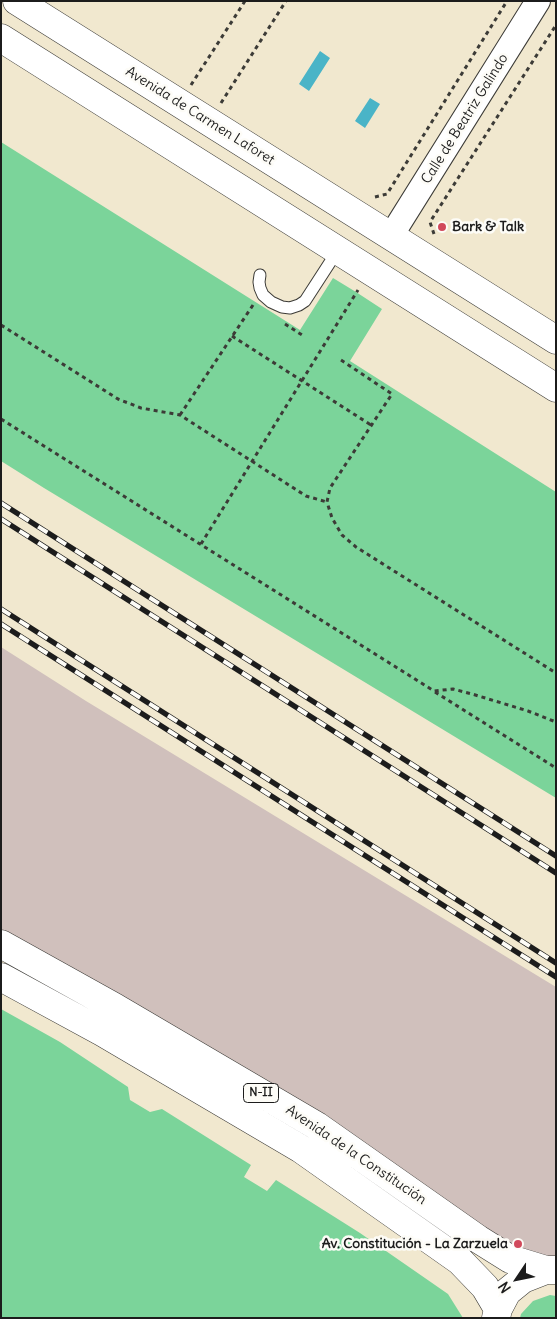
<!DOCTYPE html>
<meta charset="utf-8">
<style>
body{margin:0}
#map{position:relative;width:557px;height:1319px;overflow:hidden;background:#f1e8cf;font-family:Delius,sans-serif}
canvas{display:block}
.frame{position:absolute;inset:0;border:2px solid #1c1c1c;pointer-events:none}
.north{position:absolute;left:492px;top:1254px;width:50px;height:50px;-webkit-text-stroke:4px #fdfcf7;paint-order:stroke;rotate:236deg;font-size:14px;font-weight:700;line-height:20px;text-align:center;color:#1c1c1c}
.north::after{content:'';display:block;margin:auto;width:18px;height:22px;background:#1c1c1c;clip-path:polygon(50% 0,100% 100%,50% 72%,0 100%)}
</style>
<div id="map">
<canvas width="557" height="1319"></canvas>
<div class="frame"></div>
<div class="north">N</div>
</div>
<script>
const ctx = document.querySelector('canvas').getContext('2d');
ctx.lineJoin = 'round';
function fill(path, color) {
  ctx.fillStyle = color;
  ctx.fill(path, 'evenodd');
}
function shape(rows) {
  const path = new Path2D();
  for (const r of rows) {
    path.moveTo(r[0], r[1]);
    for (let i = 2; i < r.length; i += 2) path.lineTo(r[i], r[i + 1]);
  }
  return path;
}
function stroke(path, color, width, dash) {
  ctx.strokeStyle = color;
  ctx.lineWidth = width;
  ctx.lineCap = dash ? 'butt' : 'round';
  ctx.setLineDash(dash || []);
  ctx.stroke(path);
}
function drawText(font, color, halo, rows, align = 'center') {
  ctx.font = font + ' Delius,sans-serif';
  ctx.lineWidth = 5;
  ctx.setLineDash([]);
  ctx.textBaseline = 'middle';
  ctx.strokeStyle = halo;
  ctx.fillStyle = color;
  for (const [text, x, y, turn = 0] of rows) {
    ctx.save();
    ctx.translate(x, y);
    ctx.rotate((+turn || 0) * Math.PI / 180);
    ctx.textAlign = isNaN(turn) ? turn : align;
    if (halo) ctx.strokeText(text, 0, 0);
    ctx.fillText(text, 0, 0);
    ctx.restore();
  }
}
const industrial = shape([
 [1,647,86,701,556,987,556,1270,546,1270,1,944]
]);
const green = shape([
 [1,142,300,330,333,278,356,292,382,309,350,361,556,492,556,798,44,488,1,461],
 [1,1009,60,1042,128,1087,130,1100,150,1112,162,1109,251,1165,244,1177,267,1191,276,1180,360,1233,448,1294,463,1318,1,1318],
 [550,1295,556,1296,556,1318,520,1318,521,1314,533,1301]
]);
const water = shape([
 [320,51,330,58,309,91,299,84],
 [370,98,380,104,365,128,355,121]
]);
const path = shape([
 [191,85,245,1],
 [221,103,286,1],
 [375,197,387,194,507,1],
 [434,234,430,222,556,25],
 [285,324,302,335],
 [1,325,118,399,141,408,180,415,306,496,327,502],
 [232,336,371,425],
 [341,360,392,394,330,488,327,502,332,518,342,535,356,547,556,673],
 [180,415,253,305],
 [1,419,434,691,453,689,472,694,528,711,556,722],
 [201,544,358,290],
 [435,692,556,768]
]);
const lane = shape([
 [260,275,259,282,260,288,263,295,271,302,282,307,290,308,299,305,305,301,338,250]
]);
const street = shape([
 [391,236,538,1]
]);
const secondary = shape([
 [17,1,556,340],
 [1,38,556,388]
]);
const primary = shape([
 [1,944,116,1008,317,1126,478,1239,510,1259,546,1270,556,1270],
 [1,977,102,1032,301,1149,460,1261,485,1287,498,1309],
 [496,1318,498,1309,507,1292,523,1279,546,1270]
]);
const rail = shape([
 [1,503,556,856],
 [1,519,556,873],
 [1,609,556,963],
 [1,624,556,977]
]);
const markers = [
 [442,227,5,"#d1495b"],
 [518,1244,5,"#d1495b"]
];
const shields = [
 [261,1093,35]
];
const shieldNames = [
 ["N-II",261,1093]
];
const streetNames = [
 ["Avenida de Carmen Laforet",200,116,32],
 ["Calle de Beatriz Galindo",465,119,-58],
 ["Avenida de la Constitución",356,1155,34]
];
const poiNames = [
 ["Bark & Talk",452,227],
 ["Av. Constitución - La Zarzuela",508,1244,"right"]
];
fill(industrial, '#d0c0bc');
fill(green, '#7bd49a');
fill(water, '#4ab4c7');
stroke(lane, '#3c3b37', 13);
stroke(street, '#3c3b37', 26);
stroke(secondary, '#3c3b37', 29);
stroke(primary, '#3c3b37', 29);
stroke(path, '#3c3b37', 3, [4, 4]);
stroke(lane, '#fff', 11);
stroke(street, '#fff', 24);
stroke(secondary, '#fff', 28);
stroke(primary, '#fff', 28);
stroke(rail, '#1c1c1c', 5.5);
stroke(rail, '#fdfcf7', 4, [11]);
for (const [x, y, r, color] of markers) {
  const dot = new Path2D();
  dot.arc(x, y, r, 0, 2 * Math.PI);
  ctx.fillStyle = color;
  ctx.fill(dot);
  stroke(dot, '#fdfcf7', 2);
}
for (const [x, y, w] of shields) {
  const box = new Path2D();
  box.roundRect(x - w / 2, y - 9.5, w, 19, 4);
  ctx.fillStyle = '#fdfcf7';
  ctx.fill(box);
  stroke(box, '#1c1c1c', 1);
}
drawText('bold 12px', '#1c1c1c', null, shieldNames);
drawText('14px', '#1c1c1c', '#fdfcf7', streetNames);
drawText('bold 14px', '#1c1c1c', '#fdfcf7', poiNames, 'left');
</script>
